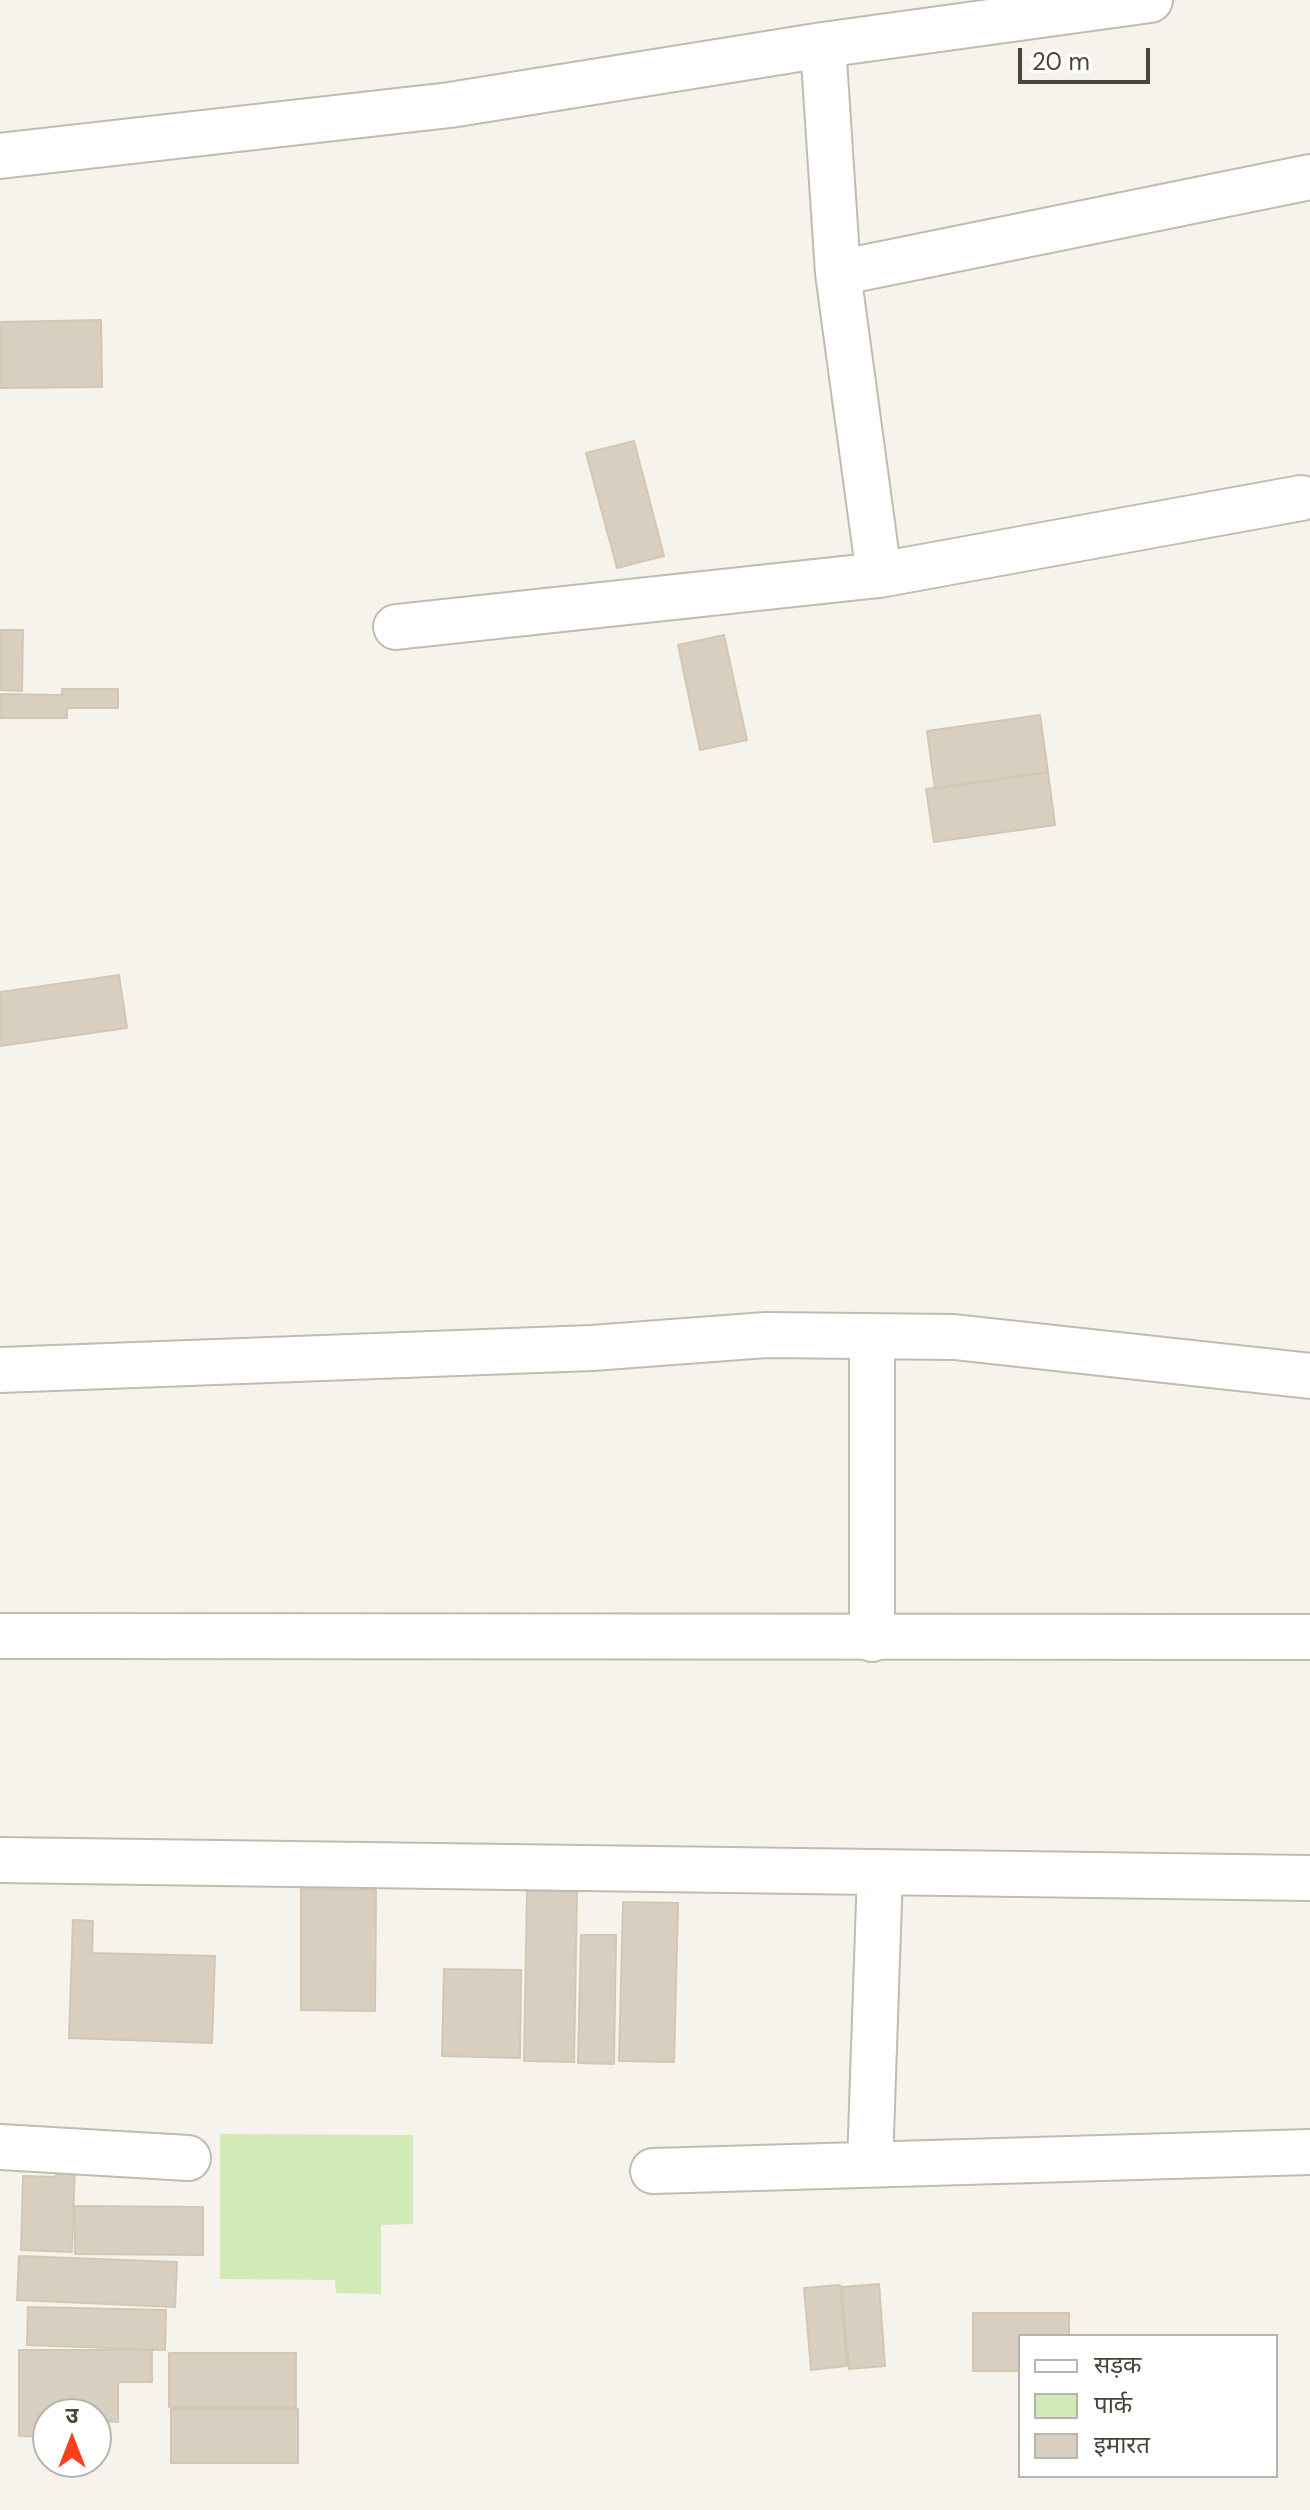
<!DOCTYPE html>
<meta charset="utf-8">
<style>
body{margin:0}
#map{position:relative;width:1310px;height:2510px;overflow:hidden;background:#f6f3ec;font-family:"DM Sans","Noto Sans Devanagari",sans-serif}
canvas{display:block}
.legend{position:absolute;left:1018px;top:2334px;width:260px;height:144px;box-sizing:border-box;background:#fff;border:2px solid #b7b4b0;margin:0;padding:10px 14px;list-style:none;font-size:24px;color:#4b4439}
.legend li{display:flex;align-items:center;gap:16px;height:40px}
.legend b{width:40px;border:2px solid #b7b4b0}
.north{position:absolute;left:32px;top:2398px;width:80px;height:80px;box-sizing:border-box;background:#fff;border:2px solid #b7b4b0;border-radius:50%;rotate:0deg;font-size:22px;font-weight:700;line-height:32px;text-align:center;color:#4b4439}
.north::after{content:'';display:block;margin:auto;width:28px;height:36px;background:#fc3f1d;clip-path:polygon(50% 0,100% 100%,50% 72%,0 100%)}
.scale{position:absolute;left:1018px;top:48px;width:132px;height:36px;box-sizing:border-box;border:4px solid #4b4439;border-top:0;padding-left:10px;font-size:24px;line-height:28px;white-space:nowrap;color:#4b4439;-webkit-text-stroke:6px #fff;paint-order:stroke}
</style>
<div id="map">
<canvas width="1310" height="2510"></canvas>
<ul class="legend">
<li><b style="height:10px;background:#fff"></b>सड़क</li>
<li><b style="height:22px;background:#d2eab5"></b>पार्क</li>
<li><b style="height:22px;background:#d8cfc1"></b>इमारत</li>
</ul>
<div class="north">उ</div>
<div class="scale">20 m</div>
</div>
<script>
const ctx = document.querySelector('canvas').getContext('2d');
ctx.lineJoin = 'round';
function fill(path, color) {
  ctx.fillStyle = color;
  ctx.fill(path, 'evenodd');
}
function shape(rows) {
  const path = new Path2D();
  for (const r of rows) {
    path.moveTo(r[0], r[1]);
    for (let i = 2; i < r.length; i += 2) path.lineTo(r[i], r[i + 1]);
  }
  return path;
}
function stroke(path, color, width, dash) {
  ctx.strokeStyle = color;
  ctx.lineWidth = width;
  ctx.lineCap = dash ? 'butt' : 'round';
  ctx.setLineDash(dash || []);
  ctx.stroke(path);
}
const green = shape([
 [220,2134,413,2135,413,2224,381,2225,381,2294,336,2293,335,2280,220,2279]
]);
const building = shape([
 [101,320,102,387,0,388,0,322,101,320],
 [634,441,664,556,617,568,586,453,634,441],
 [0,630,23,630,22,691,0,690,0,630],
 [724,635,747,740,700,750,678,645,724,635],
 [62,689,118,689,118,708,67,708,67,718,0,718,0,694,62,695,62,689],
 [1040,715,1048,772,935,789,927,731,1040,715],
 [1048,772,1055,825,934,842,926,789,1048,772],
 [119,975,127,1028,0,1046,0,992,119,975],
 [301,1889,376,1890,375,2011,301,2010,301,1889],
 [527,1891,577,1892,574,2062,524,2061,527,1891],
 [623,1902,678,1903,674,2062,619,2061,623,1902],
 [73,1920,93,1921,92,1953,215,1956,212,2043,69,2038,73,1920],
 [581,1935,616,1935,614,2064,578,2063,581,1935],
 [444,1969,521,1970,520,2058,442,2056,444,1969],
 [58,2136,76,2136,72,2252,21,2250,23,2176,56,2177,58,2136],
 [75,2206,203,2207,203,2255,75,2254,75,2206],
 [19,2256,177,2262,175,2307,17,2300,19,2256],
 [879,2284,885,2366,849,2369,842,2287,879,2284],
 [840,2285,847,2366,811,2370,804,2288,840,2285],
 [28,2307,166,2310,165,2350,27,2345,28,2307],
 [973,2313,1069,2313,1069,2336,1020,2336,1020,2371,973,2371,973,2313],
 [19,2350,152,2350,152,2382,118,2382,118,2422,102,2421,101,2437,96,2437,96,2414,48,2414,48,2437,19,2436,19,2350],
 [169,2353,296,2353,296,2407,169,2407,169,2353],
 [171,2409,298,2409,298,2463,171,2463,171,2409]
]);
const minor = shape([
 [823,45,838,273,879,575],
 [0,156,450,105,823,45,1150,0],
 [838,273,1310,177],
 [396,627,879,575,1301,498],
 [872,1336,872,1639],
 [0,1370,592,1348,766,1335,954,1337,1310,1376],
 [0,1636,1310,1637],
 [0,1860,1310,1878],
 [0,2147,188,2158],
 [870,2164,880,1872],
 [653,2171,1310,2152]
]);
fill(green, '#d2eab5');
fill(building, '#d8cfc1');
stroke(building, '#d3c7b4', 2);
stroke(minor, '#c2bbae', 48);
stroke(minor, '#fff', 44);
</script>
